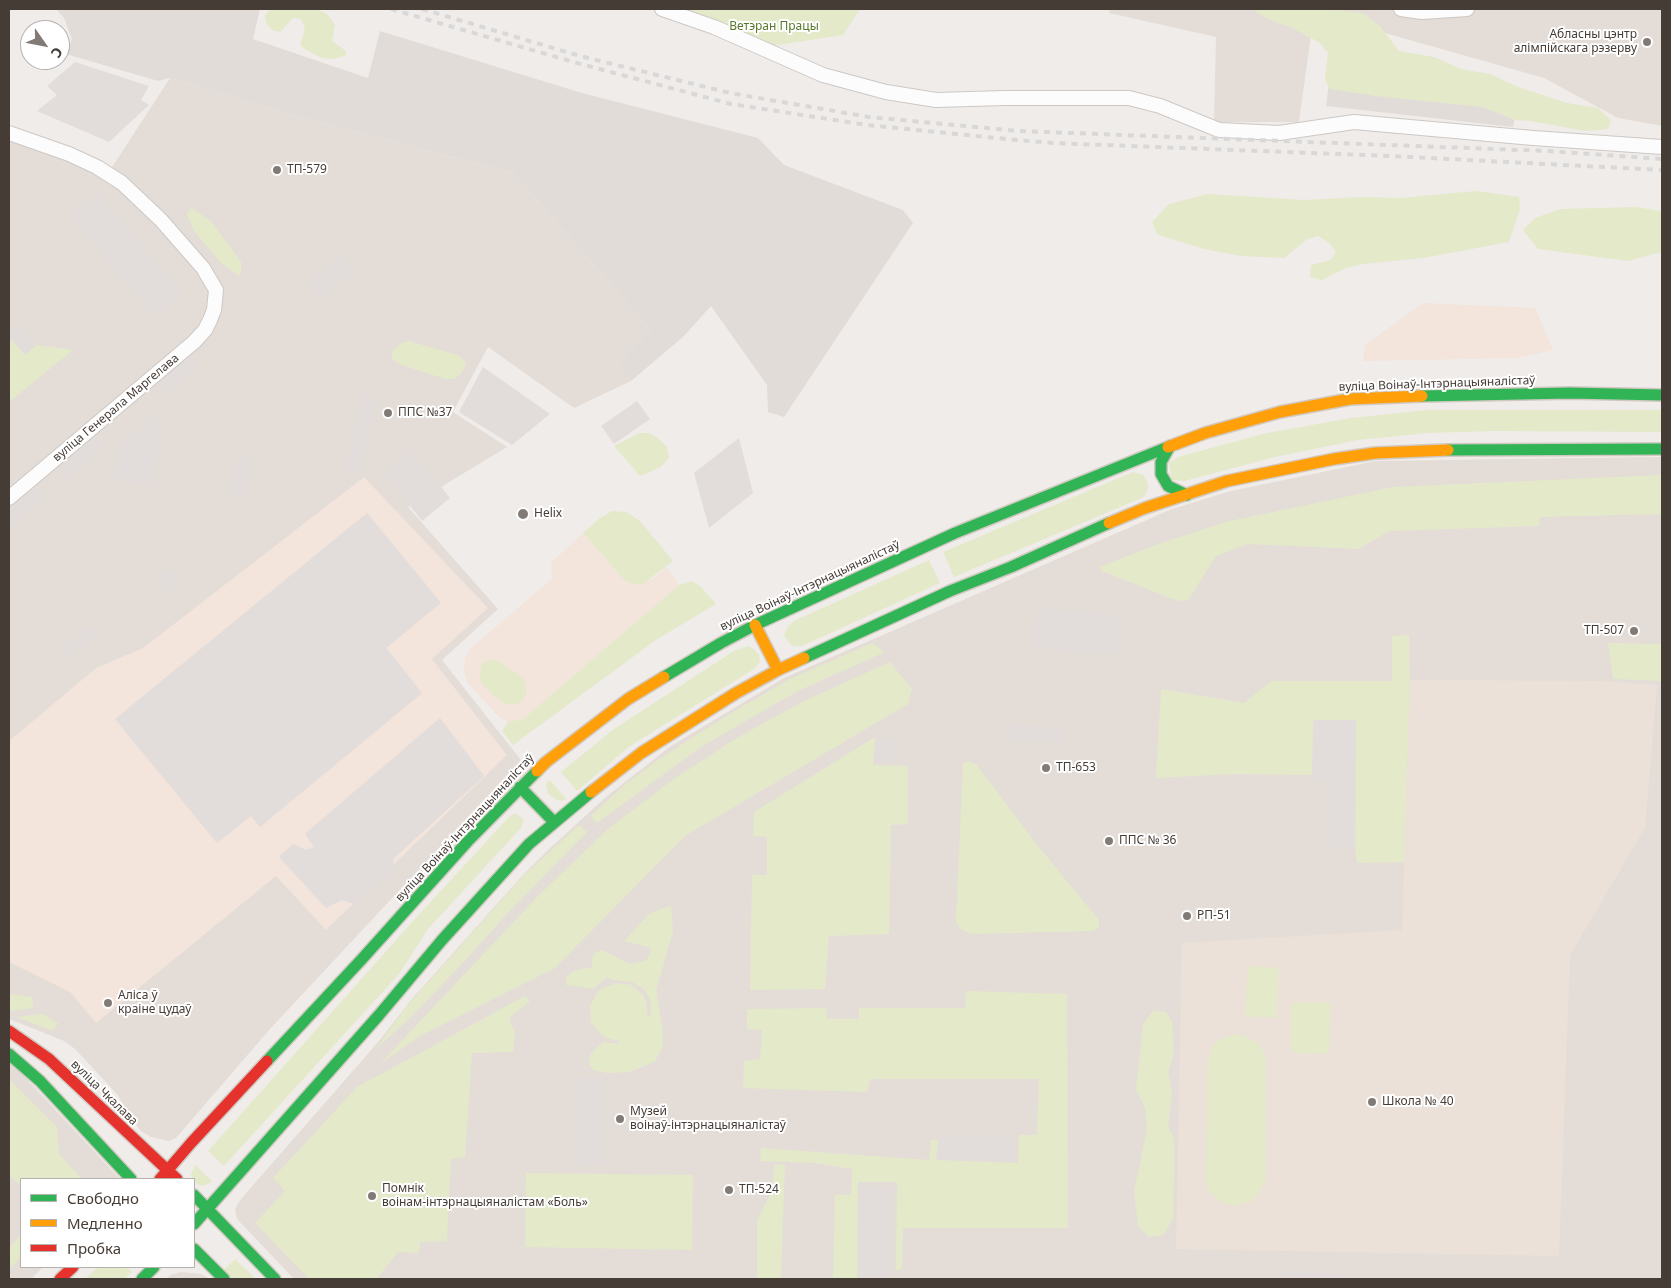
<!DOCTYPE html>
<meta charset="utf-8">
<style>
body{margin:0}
#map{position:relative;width:1671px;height:1288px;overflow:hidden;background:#f0ece9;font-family:"Noto Sans",sans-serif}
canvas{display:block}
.frame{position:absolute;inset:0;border:10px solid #463c36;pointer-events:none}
.legend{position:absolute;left:20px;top:1178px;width:175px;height:90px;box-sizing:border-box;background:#fff;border:1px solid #b5b1af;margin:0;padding:6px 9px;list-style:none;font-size:15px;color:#463c36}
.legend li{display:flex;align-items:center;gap:10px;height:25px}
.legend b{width:25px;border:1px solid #b5b1af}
.north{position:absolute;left:20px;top:20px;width:50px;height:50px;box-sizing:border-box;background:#fff;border:1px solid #b5b1af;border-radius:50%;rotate:123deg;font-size:14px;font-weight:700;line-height:20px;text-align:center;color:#463c36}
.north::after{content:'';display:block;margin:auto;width:18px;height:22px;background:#827a75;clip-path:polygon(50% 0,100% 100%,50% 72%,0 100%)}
</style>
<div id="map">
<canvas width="1671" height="1288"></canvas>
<div class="frame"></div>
<ul class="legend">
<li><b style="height:6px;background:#30b455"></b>Свободно</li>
<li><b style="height:6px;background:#ff9f0a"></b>Медленно</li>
<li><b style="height:6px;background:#e5322d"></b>Пробка</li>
</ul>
<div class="north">С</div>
</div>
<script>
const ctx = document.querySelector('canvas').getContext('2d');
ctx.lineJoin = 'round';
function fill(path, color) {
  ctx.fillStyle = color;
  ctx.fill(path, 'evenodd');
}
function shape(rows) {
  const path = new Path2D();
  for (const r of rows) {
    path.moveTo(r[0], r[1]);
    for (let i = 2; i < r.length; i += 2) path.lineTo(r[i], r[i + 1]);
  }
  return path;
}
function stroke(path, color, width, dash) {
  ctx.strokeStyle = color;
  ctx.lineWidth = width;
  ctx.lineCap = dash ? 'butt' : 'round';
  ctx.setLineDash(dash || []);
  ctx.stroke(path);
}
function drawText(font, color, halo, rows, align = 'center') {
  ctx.font = font + ' "Noto Sans",sans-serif';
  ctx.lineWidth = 4;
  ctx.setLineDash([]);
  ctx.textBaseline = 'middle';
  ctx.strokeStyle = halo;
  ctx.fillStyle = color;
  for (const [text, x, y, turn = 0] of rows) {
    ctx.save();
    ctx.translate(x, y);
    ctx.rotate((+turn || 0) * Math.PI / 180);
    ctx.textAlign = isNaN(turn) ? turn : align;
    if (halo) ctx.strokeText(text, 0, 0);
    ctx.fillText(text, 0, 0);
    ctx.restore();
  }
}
const residential = shape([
 [1111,9,1662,9,1662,126,1618,118,1544,78,1314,13,1299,122,1214,122,1216,37,1109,13],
 [170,78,288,114,513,173,650,330,616,364,631,381,574,408,488,347,453,412,507,447,408,507,498,609,442,660,521,760,270,1029,176,1138,169,1141,151,1137,141,1131,133,1121,117,1094,75,1049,64,1041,9,1019,9,139,53,153,105,178],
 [1662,457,1662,1279,294,1279,237,1219,235,1210,238,1203,247,1192,379,1041,411,1000,523,875,548,850,606,797,671,746,784,678,1172,509,1231,491,1376,461],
 [9,1060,120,1179,21,1179,21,1267,43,1267,31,1279,9,1279],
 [181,1272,201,1274,210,1279,165,1279,171,1275]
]);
const commercial = shape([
 [1423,303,1535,308,1553,350,1517,358,1363,361,1365,345],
 [364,477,488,608,432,659,507,755,326,930,276,876,96,1023,70,992,9,962,9,741,96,668,143,648],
 [583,533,624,580,651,580,667,567,679,585,523,719,508,722,499,717,467,682,464,671,465,658,472,647,552,579,551,563]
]);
const industrial = shape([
 [56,9,260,9,253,39,368,78,380,31,582,93,758,138,784,165,903,210,913,223,784,417,768,412,767,385,711,306,683,337,631,381,616,364,650,330,513,173,288,114,170,78,158,81,66,54,72,39,64,18],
 [1329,83,1516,112,1513,127,1326,106]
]);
const education = shape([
 [1410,680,1599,681,1657,685,1645,828,1570,955,1559,1256,1176,1249,1182,943,1402,930]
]);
const green = shape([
 [270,9,318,9,328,15,335,25,332,41,346,51,346,55,335,59,322,58,306,50,300,45,305,29,301,19,293,18,280,32,272,30,266,23,265,16],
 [687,9,860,9,843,35,771,46],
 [1252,9,1324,9,1363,13,1380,26,1399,51,1434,57,1461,69,1490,74,1518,87,1567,103,1598,108,1611,120,1608,129,1585,131,1531,121,1515,120,1483,107,1375,96,1330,89,1325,79,1328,53,1320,43,1291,27,1267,19],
 [1476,191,1519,197,1520,209,1509,242,1423,258,1363,264,1346,268,1322,280,1310,277,1311,265,1331,260,1336,251,1329,243,1318,236,1306,240,1284,258,1241,256,1204,249,1171,239,1157,234,1152,222,1169,204,1208,194,1304,200,1360,197,1401,198],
 [1635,207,1662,211,1662,252,1628,261,1538,249,1523,230,1535,218,1561,209],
 [191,208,211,221,228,244,241,262,241,273,239,276,221,263,194,231,187,214],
 [9,337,25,355,36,345,73,350,9,402],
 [409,341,458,355,466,362,463,371,455,379,446,379,401,365,392,359,392,351,400,344],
 [1428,410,1662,410,1662,432,1493,431,1427,433,1358,440,1275,457,1184,481,1172,480,1169,463,1178,457,1267,433,1351,418],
 [640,433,649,433,659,439,667,447,669,458,661,467,640,476,614,446],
 [1133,472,1143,475,1147,481,1148,488,1144,497,954,577,943,552],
 [1662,475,1662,514,1540,517,1539,526,1389,531,1359,549,1248,544,1216,556,1188,600,1178,601,1102,571,1099,567,1161,543,1225,522,1393,487],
 [612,511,626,512,640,521,673,561,642,585,634,584,624,580,583,533,600,518],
 [929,560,940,583,802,646,794,646,789,643,784,635,788,626,796,620],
 [691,581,700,586,716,604,656,640,513,745,502,731,508,722,523,719,679,585],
 [1409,635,1410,680,1404,862,1357,863,1355,849,1355,720,1313,720,1312,775,1233,774,1156,778,1161,689,1244,703,1271,681,1392,681,1392,636],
 [872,643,885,652,798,691,744,722,701,747,597,823,591,816,622,787,659,759,731,713,788,680],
 [1608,643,1662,644,1662,681,1613,679],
 [748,646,754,649,759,655,760,662,754,669,630,746,577,791,561,772,614,729,734,651],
 [492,660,500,662,524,678,527,692,525,697,520,703,509,705,501,702,483,685,480,679,481,665,486,661],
 [890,662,912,689,908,704,685,836,555,968,420,1036,380,1064,538,896,608,829,671,781,735,739,802,702],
 [875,737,873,765,908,766,908,824,891,825,889,934,829,936,825,989,750,990,752,875,767,875,767,837,753,836,754,812],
 [968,761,976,764,1038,846,1099,920,1099,928,1092,931,971,934,961,929,956,922,963,763],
 [550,780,566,799,562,801,557,800,548,794,546,784],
 [515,813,524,820,521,828,428,929,399,974,224,1166,208,1151,414,920,508,818],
 [579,825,587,832,506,915,459,967,413,1015,375,1050,406,1007,524,875],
 [671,906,673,932,656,990,663,1033,663,1046,655,1061,631,1072,607,1073,594,1070,589,1064,591,1053,603,1042,618,1044,619,1041,606,1038,600,1034,591,1022,590,1006,597,993,602,988,617,983,632,985,643,995,646,1002,648,1018,651,1013,651,1002,645,990,632,982,613,980,607,977,593,989,566,985,566,978,572,972,580,969,592,968,592,959,595,953,602,950,629,964,647,960,652,948,624,941,650,913],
 [1248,966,1279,968,1276,1018,1245,1016],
 [966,991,1067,994,1068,1228,903,1228,902,1269,896,1270,897,1182,858,1182,857,1279,833,1279,835,1195,851,1195,852,1169,816,1163,760,1161,761,1148,929,1160,931,1140,938,1140,936,1160,1018,1163,1019,1135,1037,1135,1039,1079,870,1079,867,1092,743,1088,744,1061,760,1059,762,1030,747,1029,747,1009,826,1008,827,1019,859,1019,859,1008,965,1008],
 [9,994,32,997,33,1008,12,1011,9,1010],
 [525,996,530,1001,509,1018,515,1033,513,1052,472,1053,465,1157,451,1159,447,1241,420,1242,419,1253,398,1252,379,1276,379,1279,309,1279,255,1223,285,1191,273,1178,357,1087],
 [1294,1002,1328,1002,1331,1006,1329,1050,1326,1053,1296,1054,1291,1049,1290,1007],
 [1153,1011,1166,1012,1172,1022,1174,1053,1168,1072,1172,1093,1168,1126,1174,1139,1174,1177,1173,1218,1164,1235,1149,1237,1138,1226,1134,1192,1147,1129,1145,1108,1136,1089,1140,1052,1143,1024],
 [42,1014,58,1023,53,1031,17,1017],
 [1238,1034,1245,1036,1259,1044,1266,1057,1266,1177,1264,1184,1256,1198,1250,1202,1235,1206,1220,1202,1209,1191,1206,1183,1207,1064,1211,1049,1216,1043,1222,1038],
 [9,1079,57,1127,59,1154,82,1179,21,1179,21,1185,9,1176],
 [775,1164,785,1165,781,1279,757,1279,757,1220,771,1193],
 [195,1165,212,1181,208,1184,202,1186,197,1184,191,1175],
 [526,1173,693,1175,692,1250,525,1247],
 [21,1234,21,1257,9,1269,9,1248],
 [235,1259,256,1279,233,1279,224,1270],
 [98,1267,126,1267,132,1272,124,1279,85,1279]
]);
const parking = shape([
 [75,62,149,86,141,100,149,105,109,142,37,111,57,95,47,86],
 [98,192,183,295,155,318,70,215],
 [340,254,355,271,321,300,306,283],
 [17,324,36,345,25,355,9,336],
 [189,355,198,366,168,394,158,383],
 [483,367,550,414,512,445,459,412],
 [363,392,377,400,360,472,344,470],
 [637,401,650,419,614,444,601,426],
 [152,417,164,419,152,486,113,479,123,437,138,431],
 [95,435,105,445,65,481,56,471],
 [739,438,753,493,709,528,694,473],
 [411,449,450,498,422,521,383,472],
 [239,454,254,458,244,499,228,495],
 [36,487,45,497,9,527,9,509],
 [367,513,441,603,386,648,422,693,260,827,251,816,217,843,115,719],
 [163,569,176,572,171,593,158,590],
 [1037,608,1122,615,1119,655,1034,648],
 [92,625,99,635,66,659,59,649],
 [440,718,484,776,393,859,396,871,353,904,342,900,326,908,279,857,293,844,306,850,314,847,305,834],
 [1313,720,1356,720,1355,849,1325,849,1326,781,1313,781],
 [1005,725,1064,727,1064,742,1005,740],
 [877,737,899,739,896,763,875,761],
 [574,1078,604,1078,603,1165,573,1164],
 [939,1135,1015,1137,1014,1161,938,1158],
 [861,1187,891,1187,891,1279,861,1279],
 [1276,1271,1345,1274,1345,1279,1276,1279]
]);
const street = shape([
 [662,9,714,27,823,75,886,92,936,100,1005,98,1129,98,1160,106,1219,130,1279,133,1354,122,1533,138,1662,147],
 [1401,9,1422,12,1467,9],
 [9,133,69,154,97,167,122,183,161,220,203,268,216,290,214,310,210,320,205,330,194,342,9,498]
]);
const fast = shape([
 [1422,396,1570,393,1662,395],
 [1170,446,1161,462,1161,474,1168,486,1187,495],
 [1448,450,1662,449],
 [804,658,950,591,1011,567,1109,523],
 [664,677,721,643,755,625,955,533,1168,447],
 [520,787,554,822],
 [9,1054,40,1081,131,1179],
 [267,1061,362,959,468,841,537,771],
 [194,1195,275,1279],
 [194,1224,379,1015,442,940,529,844,591,792],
 [194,1249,224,1279],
 [142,1279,154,1267]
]);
const slow = shape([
 [1168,447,1205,433,1280,412,1350,399,1422,396],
 [1109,523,1145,508,1227,481,1334,459,1375,453,1448,450],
 [755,625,778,670],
 [537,771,546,762,628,699,664,677],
 [591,792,641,753,736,693,778,670,804,658]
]);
const jam = shape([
 [9,1031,49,1059,177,1179],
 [160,1179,191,1143,267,1061],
 [60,1279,73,1267]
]);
const rail = shape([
 [391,9,577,63,731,104,867,125,1016,140,1053,143,1391,156,1662,170],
 [422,9,580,56,730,93,869,117,1018,131,1547,151,1662,159]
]);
const markers = [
 [1647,42,5,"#827a75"],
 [277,170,5,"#827a75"],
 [388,413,5,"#827a75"],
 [523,514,6,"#827a75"],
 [1634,631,5,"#827a75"],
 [1046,768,5,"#827a75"],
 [1109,841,5,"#827a75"],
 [1187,916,5,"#827a75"],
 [108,1003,5,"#827a75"],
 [1372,1102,5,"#827a75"],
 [620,1119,5,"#827a75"],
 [729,1190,5,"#827a75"],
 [372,1196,5,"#827a75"]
];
const parkNames = [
 ["Ветэран Працы",774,27]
];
const poiNames = [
 ["Абласны цэнтр",1637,35,"right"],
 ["алімпійскага рэзерву",1637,49,"right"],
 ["ТП-579",287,170],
 ["ППС №37",398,413],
 ["Helix",534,514],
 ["ТП-507",1624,631,"right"],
 ["ТП-653",1056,768],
 ["ППС № 36",1119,841],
 ["РП-51",1197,916],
 ["Аліса ў",118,996],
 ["краіне цудаў",118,1010],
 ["Школа № 40",1382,1102],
 ["Музей",630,1112],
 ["воінаў-інтэрнацыяналістаў",630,1126],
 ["Помнік",382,1189],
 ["воінам-інтэрнацыяналістам «Боль»",382,1203],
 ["ТП-524",739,1190]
];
const streetNames = [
 ["вуліца Воінаў-Інтэрнацыяналістаў",1437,384,-2],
 ["вуліца Генерала Маргелава",116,408,-40],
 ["вуліца Воінаў-Інтэрнацыяналістаў",810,586,-25],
 ["вуліца Воінаў-Інтэрнацыяналістаў",465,828,-47],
 ["вуліца Чкалава",104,1093,44]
];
fill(residential, '#e4ddd7');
fill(commercial, '#f3e4dc');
fill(industrial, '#e2dcd9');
fill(education, '#ebe1d8');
fill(green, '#e4e9ca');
fill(parking, '#e2ddda');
stroke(street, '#ccc8c5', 16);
stroke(fast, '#d1c9c1', 14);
stroke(slow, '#d1c9c1', 14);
stroke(jam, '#d1c9c1', 14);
stroke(street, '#fdfcfc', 14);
stroke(fast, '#30b455', 11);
stroke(slow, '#ff9f0a', 11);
stroke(jam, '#e5322d', 11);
stroke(rail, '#d9d8d8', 4, [6, 6]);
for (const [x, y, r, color] of markers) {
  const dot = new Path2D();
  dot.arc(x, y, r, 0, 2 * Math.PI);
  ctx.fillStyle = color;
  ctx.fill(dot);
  stroke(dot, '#fff', 2);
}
drawText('12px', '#57772a', '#fff', parkNames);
drawText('12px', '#463c36', '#fff', poiNames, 'left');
drawText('12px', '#463c36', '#fff', streetNames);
</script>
